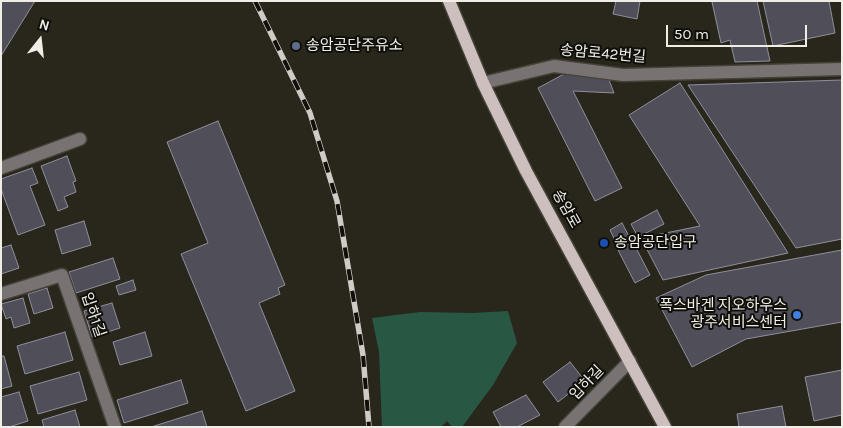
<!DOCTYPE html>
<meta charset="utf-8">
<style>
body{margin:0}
#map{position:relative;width:843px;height:428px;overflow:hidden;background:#29261c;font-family:Karla,sans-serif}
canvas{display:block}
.frame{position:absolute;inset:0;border:2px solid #efede6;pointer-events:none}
.north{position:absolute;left:15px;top:15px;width:50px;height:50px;-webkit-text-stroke:4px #100f0a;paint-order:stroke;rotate:16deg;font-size:14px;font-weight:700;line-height:20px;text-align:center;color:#efede6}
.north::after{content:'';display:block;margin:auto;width:18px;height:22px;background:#efede6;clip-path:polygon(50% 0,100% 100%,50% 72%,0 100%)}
.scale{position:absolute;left:666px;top:25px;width:141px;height:22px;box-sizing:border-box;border:2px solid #efede6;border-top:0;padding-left:6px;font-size:15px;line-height:18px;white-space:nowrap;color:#efede6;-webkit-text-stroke:4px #100f0a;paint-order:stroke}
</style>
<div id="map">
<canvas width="843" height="428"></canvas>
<div class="frame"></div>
<div class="north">N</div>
<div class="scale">50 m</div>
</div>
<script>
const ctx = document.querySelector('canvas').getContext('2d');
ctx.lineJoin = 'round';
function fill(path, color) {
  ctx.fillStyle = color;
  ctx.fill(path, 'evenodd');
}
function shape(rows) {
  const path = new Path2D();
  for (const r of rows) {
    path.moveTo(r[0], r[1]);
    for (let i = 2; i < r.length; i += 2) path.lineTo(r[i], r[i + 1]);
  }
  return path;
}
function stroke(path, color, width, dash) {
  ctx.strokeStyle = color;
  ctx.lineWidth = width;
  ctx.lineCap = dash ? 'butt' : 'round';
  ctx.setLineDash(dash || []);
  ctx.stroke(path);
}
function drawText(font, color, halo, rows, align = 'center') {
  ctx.font = font + ' Karla,"Noto Sans KR",sans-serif';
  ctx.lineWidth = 4;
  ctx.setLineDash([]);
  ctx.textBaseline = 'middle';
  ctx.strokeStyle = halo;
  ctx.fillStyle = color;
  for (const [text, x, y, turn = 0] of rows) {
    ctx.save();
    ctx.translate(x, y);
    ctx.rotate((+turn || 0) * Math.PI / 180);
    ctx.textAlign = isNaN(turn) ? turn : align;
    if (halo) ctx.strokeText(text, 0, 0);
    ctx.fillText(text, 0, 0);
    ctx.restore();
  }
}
const forest = shape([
 [508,311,517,343,493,385,462,427,452,427,447,421,441,427,382,427,379,352,372,318,420,312,473,313]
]);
const building = shape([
 [1,1,35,1,1,56,1,1],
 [616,1,640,1,637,19,613,14,616,1],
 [717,1,757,1,770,61,735,62,730,40,721,43,712,2,717,1],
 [763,1,829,1,835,33,773,46,763,1],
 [564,74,609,80,614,93,573,91,622,188,595,201,538,88,564,74],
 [842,80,842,239,796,248,688,85,842,80],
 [680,83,788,253,663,280,641,238,700,226,629,115,680,83],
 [218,121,285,285,278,288,280,294,259,303,295,391,246,411,181,254,208,243,167,142,218,121],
 [67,156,76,181,73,182,76,192,64,197,68,207,58,211,41,166,67,156],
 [32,168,38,183,30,186,45,225,18,235,1,189,1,179,32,168],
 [657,210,664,224,638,237,631,224,657,210],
 [84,221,91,245,62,254,55,230,84,221],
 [622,223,631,240,618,247,610,230,622,223],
 [633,242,650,275,635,283,618,250,633,242],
 [11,245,19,268,1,274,1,248,11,245],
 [842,250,842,322,746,339,692,367,656,298,706,275,842,250],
 [113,258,120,279,76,293,69,272,113,258],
 [133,280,136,290,119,295,116,286,133,280],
 [47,288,53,308,34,314,28,294,47,288],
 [23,298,30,323,14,328,11,317,6,319,1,304,23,298],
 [112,303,120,328,92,337,84,311,112,303],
 [65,332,73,360,25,374,17,346,65,332],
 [145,332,152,356,120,365,113,342,145,332],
 [1,356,4,356,12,386,1,389,1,356],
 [570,362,585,381,558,402,543,382,570,362],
 [842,370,842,415,814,421,805,377,842,370],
 [79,372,87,400,38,414,30,386,79,372],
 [181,380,188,403,124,423,117,400,181,380],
 [19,392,28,421,9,427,1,427,1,397,19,392],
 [526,395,540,415,517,427,501,427,493,412,526,395],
 [782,406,786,427,739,427,737,414,782,406],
 [75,410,80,427,44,427,42,420,75,410],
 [202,411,207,427,151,427,202,411]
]);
const minor = shape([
 [483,83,554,66,623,75,842,69],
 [1,168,80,139],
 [1,294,62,275,115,427],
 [565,427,630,361]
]);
const major = shape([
 [449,1,483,83,526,171,665,427]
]);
const rail = shape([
 [255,1,310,113,337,201,363,355,369,427]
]);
const markers = [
 [296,46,5,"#5c6f8a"],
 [604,243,5,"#1a4fb4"],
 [797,315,5,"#3f7fe0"]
];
const poiNames = [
 ["송암공단주유소",306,46],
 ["송암공단입구",614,243],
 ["폭스바겐 지오하우스",787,306,"right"],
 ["광주서비스센터",787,323,"right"]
];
const streetNames = [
 ["송암로42번길",603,54,5],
 ["송암로",566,209,61],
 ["입하1길",93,315,71],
 ["입하길",587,383,-46]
];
fill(forest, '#285844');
fill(building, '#4f4e59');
stroke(building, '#90909c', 1);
stroke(minor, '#454238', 15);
stroke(major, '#454238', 15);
stroke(minor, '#797272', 12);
stroke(major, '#cdbfbe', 12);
stroke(rail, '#ceccc5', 5.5);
stroke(rail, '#100f0a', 4, [11]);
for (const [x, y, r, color] of markers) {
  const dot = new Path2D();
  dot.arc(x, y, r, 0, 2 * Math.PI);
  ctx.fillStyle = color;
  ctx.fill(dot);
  stroke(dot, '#100f0a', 2);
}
drawText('15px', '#efede6', '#100f0a', poiNames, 'left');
drawText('15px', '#efede6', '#100f0a', streetNames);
</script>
